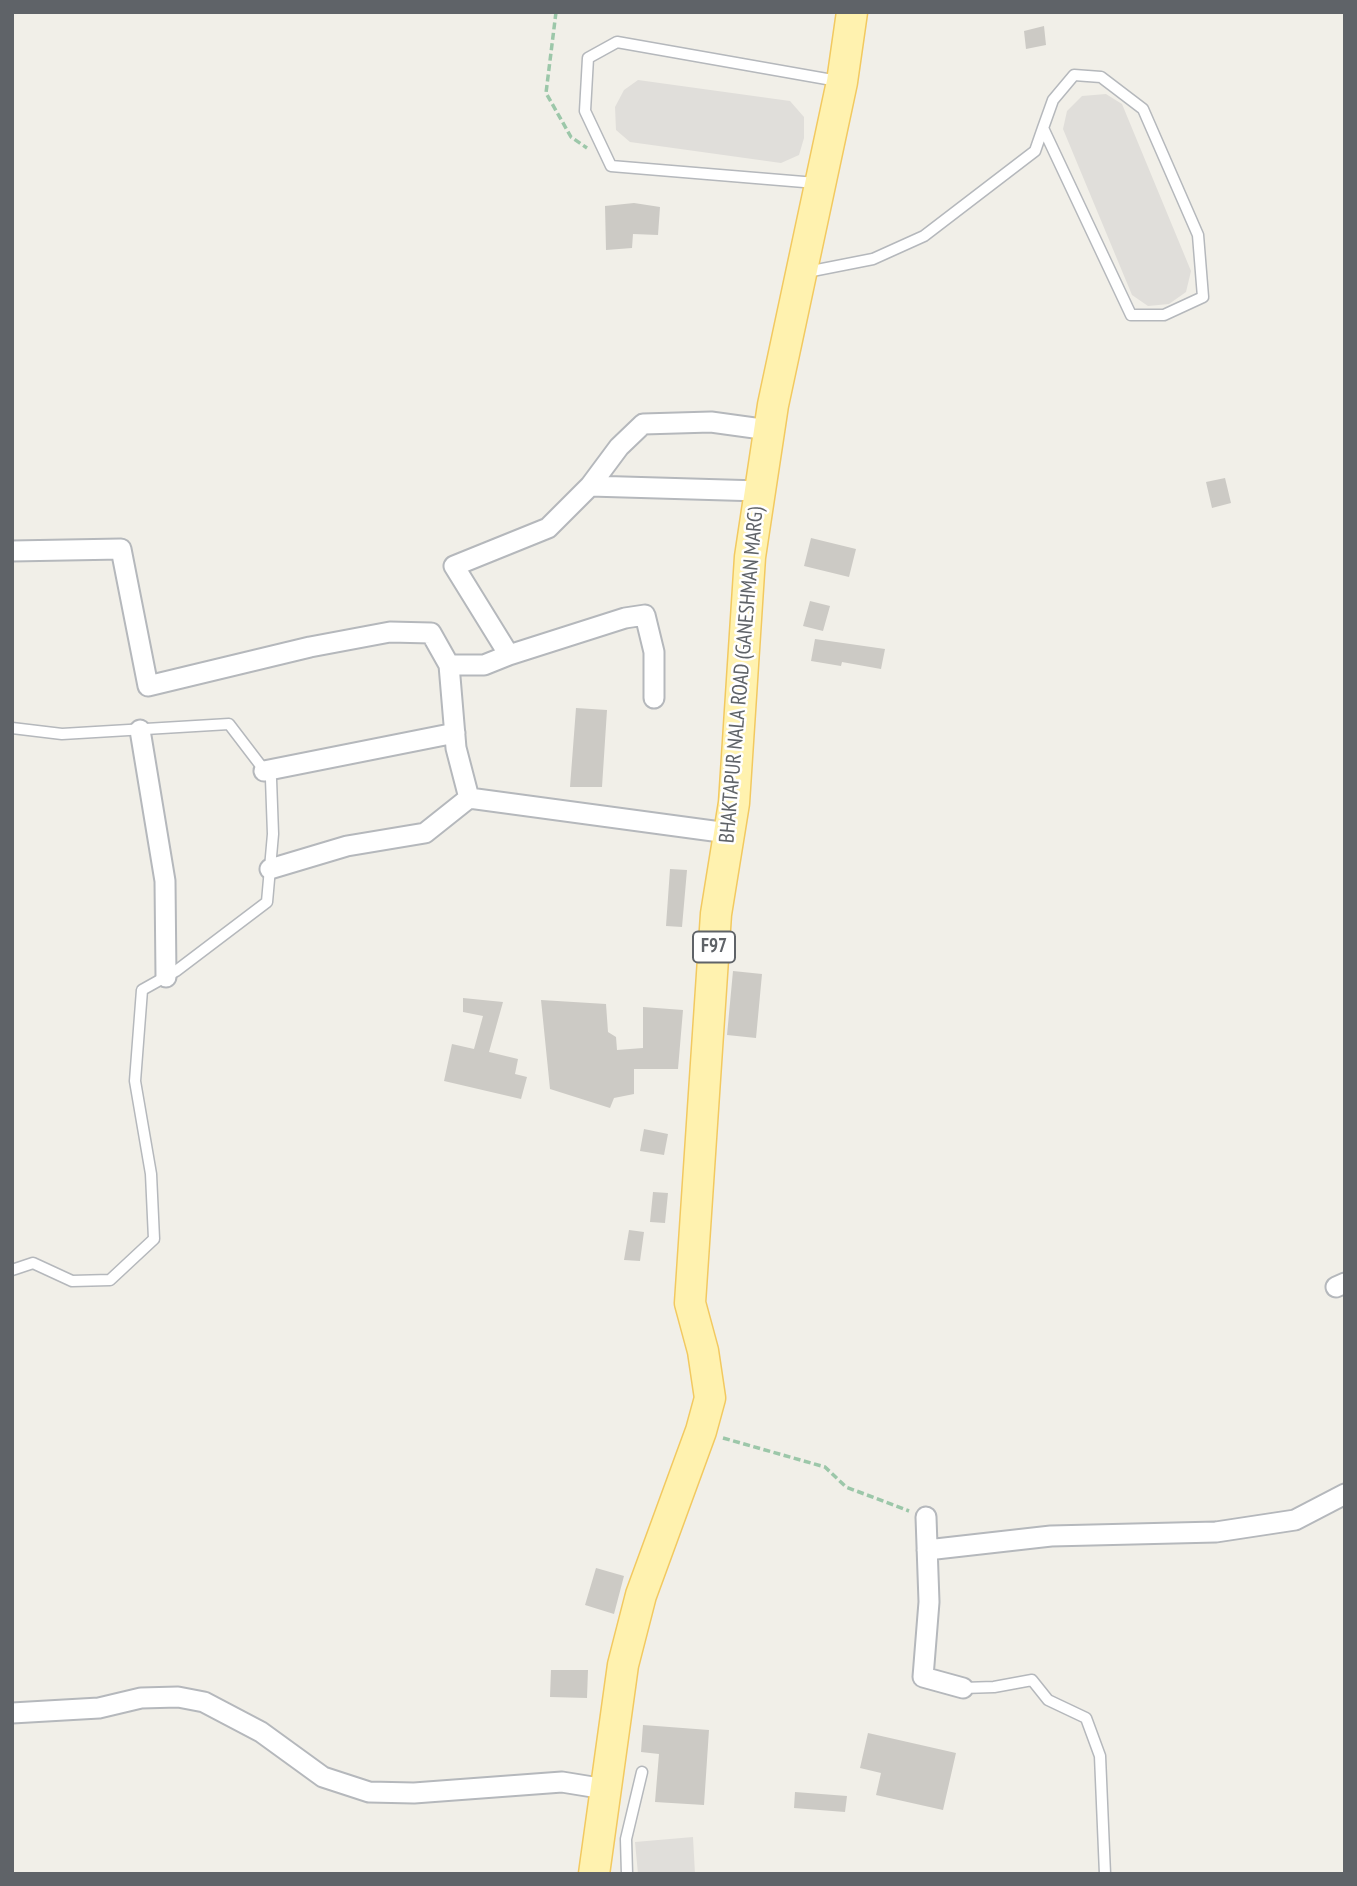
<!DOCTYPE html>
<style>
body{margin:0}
#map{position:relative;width:1357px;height:1886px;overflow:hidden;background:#f1efe8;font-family:"PT Sans Narrow",sans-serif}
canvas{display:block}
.frame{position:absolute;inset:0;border:14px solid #5f6368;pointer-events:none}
</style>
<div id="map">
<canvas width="1357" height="1886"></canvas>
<div class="frame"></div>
</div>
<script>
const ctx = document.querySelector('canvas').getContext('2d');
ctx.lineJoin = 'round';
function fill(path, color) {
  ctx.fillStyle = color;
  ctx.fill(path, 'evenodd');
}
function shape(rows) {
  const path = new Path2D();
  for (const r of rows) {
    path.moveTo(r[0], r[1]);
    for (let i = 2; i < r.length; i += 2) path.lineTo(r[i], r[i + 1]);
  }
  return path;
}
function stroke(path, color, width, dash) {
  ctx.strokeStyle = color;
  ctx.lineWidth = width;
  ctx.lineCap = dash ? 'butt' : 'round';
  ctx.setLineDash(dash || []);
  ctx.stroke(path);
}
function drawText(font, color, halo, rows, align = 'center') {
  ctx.font = font + ' "PT Sans Narrow",sans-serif';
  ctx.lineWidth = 5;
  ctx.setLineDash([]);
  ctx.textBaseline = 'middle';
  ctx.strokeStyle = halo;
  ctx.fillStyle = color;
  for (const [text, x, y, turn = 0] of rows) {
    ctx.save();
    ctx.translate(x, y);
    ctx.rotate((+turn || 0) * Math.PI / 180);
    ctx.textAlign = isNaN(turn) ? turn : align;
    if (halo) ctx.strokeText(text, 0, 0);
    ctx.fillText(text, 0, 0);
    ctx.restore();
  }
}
const industrial = shape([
 [638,80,790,101,804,117,804,138,799,155,781,163,630,142,616,130,615,107,624,90],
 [1106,94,1122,104,1191,271,1186,292,1169,304,1148,306,1132,295,1063,129,1067,111,1082,96],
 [693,1837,695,1874,638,1874,635,1842]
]);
const building = shape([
 [1044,26,1046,45,1026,49,1024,31],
 [634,203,660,207,658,235,633,234,632,248,606,250,605,206],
 [1225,478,1231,503,1212,508,1206,482],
 [811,538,856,549,849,577,804,566],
 [810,601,830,606,823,631,803,626],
 [815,639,885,649,881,669,842,662,841,666,811,661],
 [576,708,607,710,602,787,570,787],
 [670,869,687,870,682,927,666,926],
 [733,971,762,974,756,1038,727,1035],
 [463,998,503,1002,489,1052,518,1059,515,1074,527,1077,521,1099,444,1081,452,1044,474,1049,483,1016,463,1012],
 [541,1000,606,1004,608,1032,616,1037,617,1050,643,1048,643,1007,683,1010,678,1069,634,1069,634,1094,614,1098,610,1108,550,1089],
 [644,1129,668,1134,664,1155,640,1151],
 [653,1192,668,1193,665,1223,650,1222],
 [629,1230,644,1232,640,1261,624,1260],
 [596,1568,624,1576,614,1614,585,1605],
 [551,1670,588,1670,587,1698,550,1697],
 [643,1725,709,1730,704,1805,655,1802,659,1754,641,1752],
 [868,1733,956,1753,943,1810,876,1795,881,1773,860,1768],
 [795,1792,847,1796,845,1812,794,1808]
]);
const path = shape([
 [556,12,546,93,571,137,587,148],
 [723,1438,825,1467,846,1487,909,1511]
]);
const lane = shape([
 [816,183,611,166,585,111,588,58,617,42,838,81],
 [807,272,873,259,924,236,1035,151,1043,128,1053,100,1074,75,1101,77,1143,109,1198,235,1203,297,1164,315,1131,315,1043,128],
 [12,728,62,734,229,724,271,779,273,834,267,902,176,971,142,990,135,1081,151,1174,154,1239,110,1280,72,1281,33,1263,12,1270],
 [963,1688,994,1687,1032,1680,1048,1700,1086,1718,1100,1756,1105,1874],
 [627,1874,626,1839,642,1772]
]);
const street = shape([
 [590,486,548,528,454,566,509,655,625,618,645,615,654,652,654,698],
 [760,491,590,486,619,447,643,424,711,422,769,430],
 [12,551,121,549,148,686,310,647,390,632,431,633,449,665,456,748,469,798,728,833],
 [449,665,484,665,509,655],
 [140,730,165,881,166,977],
 [264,771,455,733],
 [270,869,347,846,425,833,469,798],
 [1336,1287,1345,1283],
 [926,1517,929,1602,923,1677,963,1688],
 [927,1550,1051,1536,1216,1532,1295,1520,1345,1494],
 [12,1713,99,1708,141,1698,178,1697,204,1702,261,1732,323,1777,369,1792,414,1793,562,1782,605,1789]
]);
const primary = shape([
 [594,1874,623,1665,641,1595,701,1431,710,1398,703,1351,690,1303,716,914,734,803,750,557,773,405,842,82,852,12]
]);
const shields = [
 [714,947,42]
];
const shieldNames = [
 ["F97",714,947]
];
const streetNames = [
 ["BHAKTAPUR NALA ROAD (GANESHMAN MARG)",742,675,-85]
];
fill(industrial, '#e0deda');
fill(building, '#cccac5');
stroke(lane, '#b5b8bc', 13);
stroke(street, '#b5b8bc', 23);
stroke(primary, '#f2c960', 33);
stroke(path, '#9cc7a9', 3.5, [7, 3.5]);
stroke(lane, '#fff', 10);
stroke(street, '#fff', 19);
stroke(primary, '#fff2af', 30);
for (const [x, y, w] of shields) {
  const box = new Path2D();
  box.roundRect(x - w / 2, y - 15.5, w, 31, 5);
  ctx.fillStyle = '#fff';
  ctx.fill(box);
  stroke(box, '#5f6368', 2);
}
drawText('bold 19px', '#5f6368', null, shieldNames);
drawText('21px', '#5f6368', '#fff', streetNames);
</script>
